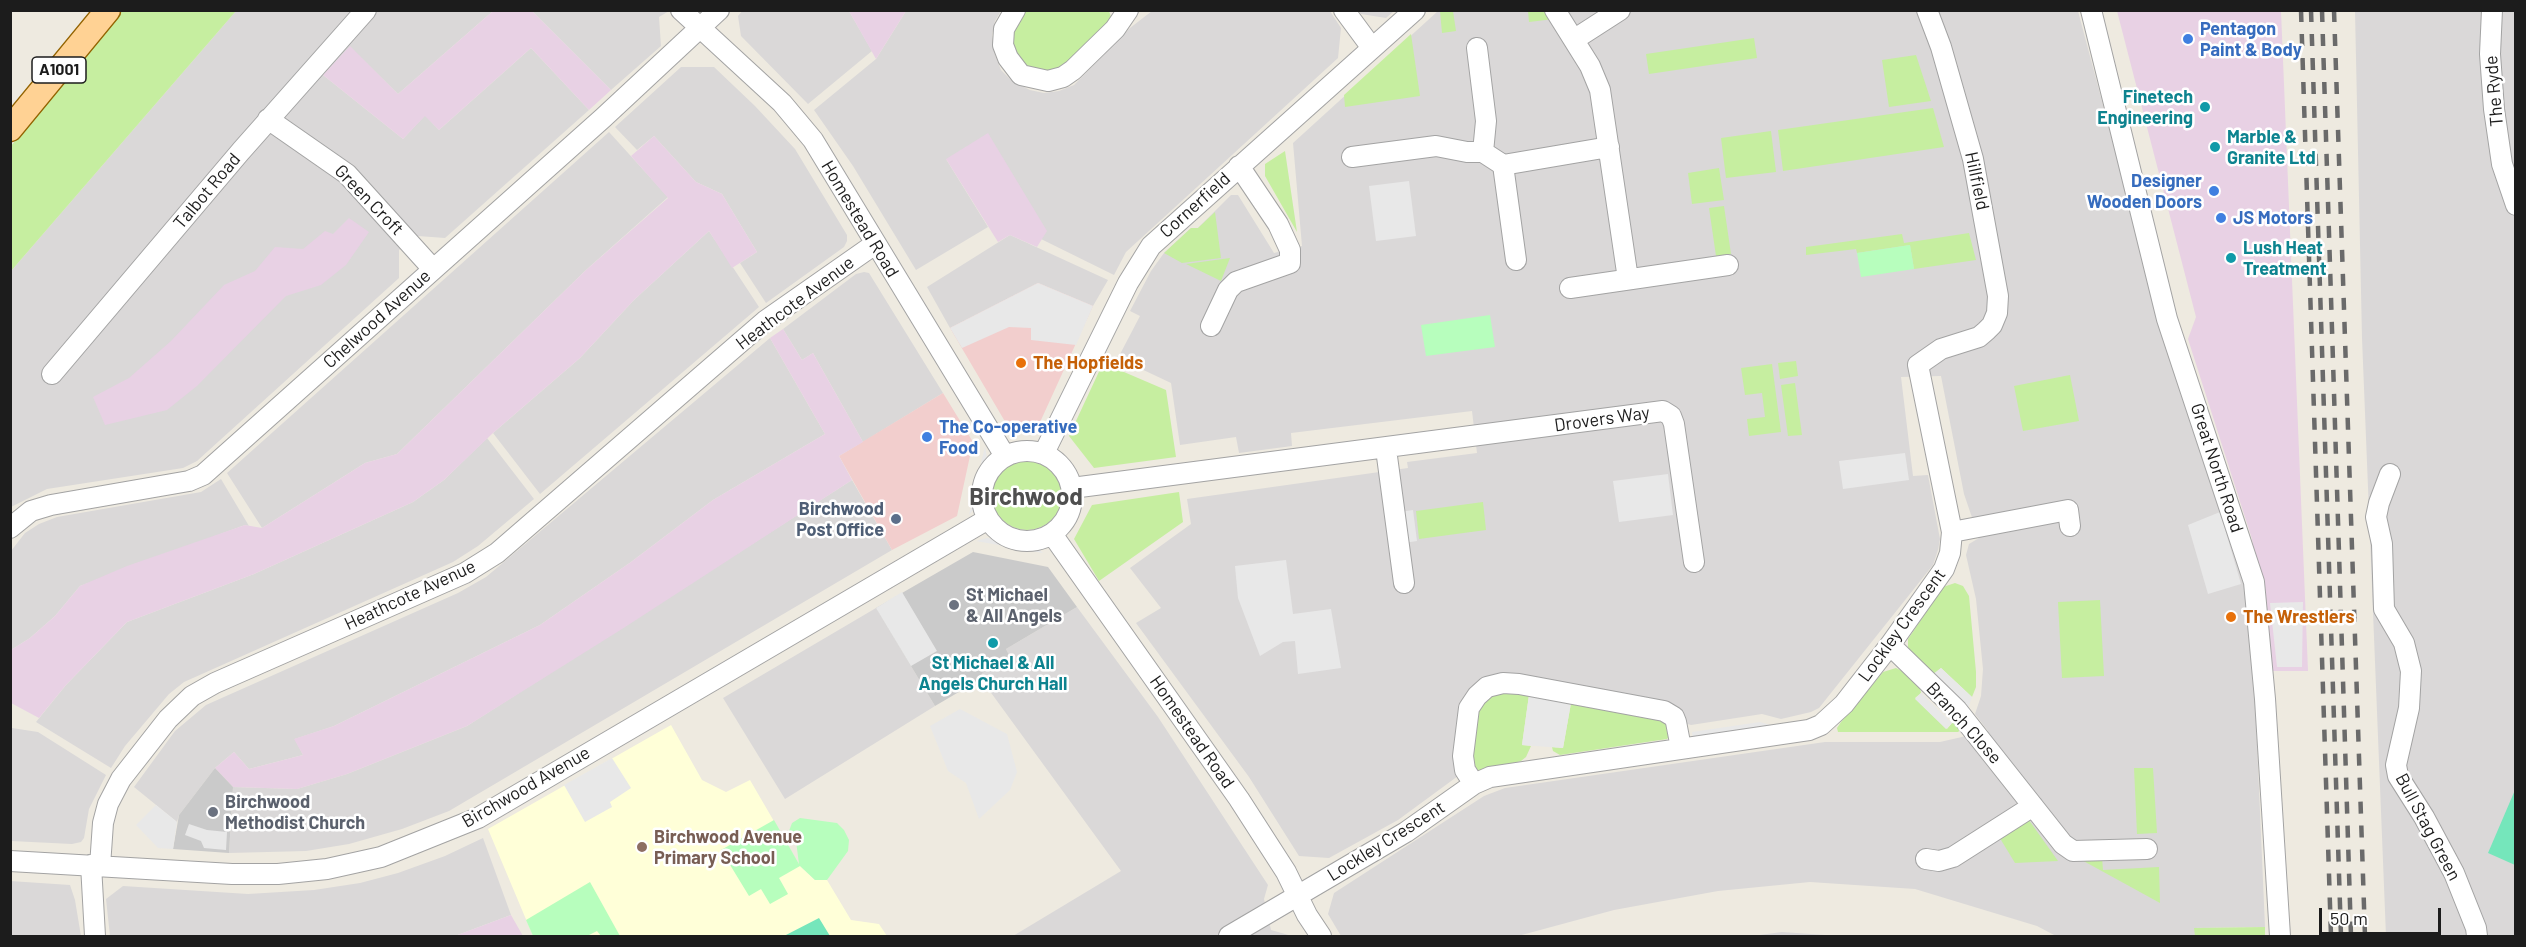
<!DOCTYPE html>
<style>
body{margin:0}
#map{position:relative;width:2526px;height:947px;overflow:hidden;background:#eeeae0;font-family:Barlow,sans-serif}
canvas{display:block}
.frame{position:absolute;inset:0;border:12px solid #1c1c1c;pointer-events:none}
.scale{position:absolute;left:2319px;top:908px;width:122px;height:27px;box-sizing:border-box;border:3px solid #1c1c1c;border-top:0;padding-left:8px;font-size:18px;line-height:21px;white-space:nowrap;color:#1c1c1c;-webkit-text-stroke:4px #fff;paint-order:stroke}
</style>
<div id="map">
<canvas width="2526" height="947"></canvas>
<div class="frame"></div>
<div class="scale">50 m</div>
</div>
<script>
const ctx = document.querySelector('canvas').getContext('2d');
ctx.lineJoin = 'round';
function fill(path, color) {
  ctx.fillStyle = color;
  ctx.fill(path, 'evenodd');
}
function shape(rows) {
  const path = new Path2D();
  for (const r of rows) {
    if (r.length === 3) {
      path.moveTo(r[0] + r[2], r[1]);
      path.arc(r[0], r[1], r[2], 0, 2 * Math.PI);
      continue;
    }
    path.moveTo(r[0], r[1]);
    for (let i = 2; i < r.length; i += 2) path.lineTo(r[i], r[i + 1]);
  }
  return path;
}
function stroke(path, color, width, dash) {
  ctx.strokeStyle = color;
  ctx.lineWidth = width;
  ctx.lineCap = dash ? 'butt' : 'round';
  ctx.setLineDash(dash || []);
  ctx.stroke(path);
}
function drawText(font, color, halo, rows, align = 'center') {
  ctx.font = font + ' Barlow,sans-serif';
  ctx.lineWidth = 5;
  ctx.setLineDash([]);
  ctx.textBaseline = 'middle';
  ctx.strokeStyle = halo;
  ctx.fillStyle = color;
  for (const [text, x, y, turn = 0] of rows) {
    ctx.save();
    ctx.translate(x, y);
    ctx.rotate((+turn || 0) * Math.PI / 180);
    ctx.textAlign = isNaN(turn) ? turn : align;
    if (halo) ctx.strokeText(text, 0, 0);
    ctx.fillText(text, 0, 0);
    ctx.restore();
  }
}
const residential = shape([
 [743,10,849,11,872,51,808,104,741,36,738,16],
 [236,11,493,11,398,94,350,47,323,75,403,139,425,115,439,130,531,48,589,110,445,238,418,236,399,250,399,278,197,461,183,468,47,489,11,507,11,271],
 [532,11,669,11,659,17,661,46,611,90],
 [906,11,1001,11,995,21,992,35,995,55,1001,70,1012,81,1030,90,1044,93,1059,91,1074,85,1130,28,1152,11,1330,11,1341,28,1338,58,1126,252,1114,275,1041,239,946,159,988,227,916,270,853,166,814,110,876,59],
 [1359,11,1394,11,1386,18,1361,14],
 [1438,11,2078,11,2161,323,2251,604,2265,927,2195,928,2195,936,2056,936,2037,926,1915,889,1810,882,1718,891,1614,910,1518,936,1341,936,1328,914,1334,893,1484,796,1505,788,1825,742,1940,742,1988,731,1975,714,1981,696,1983,669,1976,599,1966,555,1969,544,1979,538,1964,494,1941,376,1901,377,1913,476,1928,475,1940,539,1938,550,1933,565,1819,708,1811,712,1781,719,1762,714,1691,725,1515,675,1466,700,1454,750,1454,763,1458,776,1398,820,1329,858,1299,856,1249,777,1136,623,1161,608,1130,568,1191,524,1187,499,1408,468,1407,462,1477,453,1472,411,1291,433,1292,446,1239,453,1236,437,1180,445,1171,383,1118,358,1140,316,1130,311,1151,271,1164,253,1191,228,1198,228,1231,195,1238,195,1274,253,1302,246,1293,143],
 [2355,11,2515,11,2515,936,2386,936,2362,338],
 [681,67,714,67,755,106,795,149,847,235,847,241,844,247,766,303,740,263,757,252,722,194,696,182,654,136,637,150,615,127],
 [609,132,668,197,586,270,397,454,365,463,262,528,227,473],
 [709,231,759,307,540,494,493,433,580,358,634,300],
 [1010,235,1108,280,1093,306,1038,283,950,328,927,287],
 [864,272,869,273,943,393,863,442,813,353,802,360,783,329,856,274],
 [770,338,825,434,713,500,631,562,540,625,334,726,295,739,303,755,249,769,234,752,215,768,179,815,177,822,134,787,175,731,206,705,458,593,486,577],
 [487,438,534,499,478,546,453,562,184,682,169,694,125,746,111,768,36,722,66,685,127,622,254,574,413,502,444,480],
 [221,479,249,526,245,525,80,586,55,616,30,638,11,650,11,551,25,533,39,524,57,517,201,492],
 [852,480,892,550,449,811,402,829,349,844,306,851,229,853,233,787,297,789,347,774,467,726],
 [1077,607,1158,717,1268,885,1264,899,1271,930,1292,936,1013,936,1121,871,981,679,981,673,1010,657,1006,649],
 [876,608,935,706,785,799,723,698],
 [12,728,38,732,106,775,89,809,84,838,81,842,72,844,11,841],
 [483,838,511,915,455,936,110,936,106,899,123,886,248,894,314,890,360,883,398,873,445,856],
 [10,881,70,885,75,900,81,936,11,936],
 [1782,932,1840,936,1752,936]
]);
const commercial = shape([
 [1038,283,1093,306,1036,431,1010,430,950,328],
 [943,393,973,442,957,516,892,550,839,456]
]);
const industrial = shape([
 [531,10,611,90,589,110,531,48,439,130,425,116,403,139,323,75,350,46,398,94,493,11],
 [849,11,906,11,876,59],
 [2117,11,2281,11,2308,671,2269,671,2252,539,2188,339,2196,317],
 [988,133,1047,231,1037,247,1010,235,998,242,946,159],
 [654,136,696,182,722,194,757,252,732,268,709,231,634,300,580,358,493,433,444,480,413,502,254,574,127,622,66,685,39,718,11,703,11,650,30,638,55,616,80,586,127,566,245,525,262,528,365,463,397,454,586,270,668,198,631,156],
 [349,218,369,232,346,265,321,285,286,296,197,386,167,410,105,425,93,397,129,378,171,341,224,285,255,271,275,247,303,249,325,231,333,234],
 [783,329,802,360,813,353,863,442,839,456,852,480,622,629,467,726,347,774,297,789,233,787,215,768,234,752,249,769,303,755,294,739,334,726,540,625,631,562,713,500,825,434,770,338],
 [511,915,523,936,455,936]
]);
const education = shape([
 [671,725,702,780,726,792,750,780,800,866,815,880,827,880,851,920,879,924,887,936,533,936,488,829]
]);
const religious = shape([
 [973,552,1048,567,1077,607,1006,649,1010,657,982,673,981,679,935,706,876,608],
 [215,768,233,787,229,853,173,849,179,815]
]);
const grass = shape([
 [121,11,236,11,11,271,11,146],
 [1026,11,1109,11,1111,17,1108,24,1065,70,1037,75,1015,57,1010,31,1018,17],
 [1440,11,1453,11,1456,31,1442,33],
 [1528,11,1548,11,1554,19,1529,22],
 [1411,34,1420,96,1345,107,1344,95],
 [1754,38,1757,58,1649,74,1646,54],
 [1916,55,1931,101,1889,107,1882,60],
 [1933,108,1944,147,1783,171,1778,130],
 [1771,131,1776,172,1726,178,1721,138],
 [1285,151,1297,232,1265,176,1265,164],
 [1719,168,1724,200,1692,204,1688,173],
 [1724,206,1731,254,1716,256,1709,208],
 [1215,212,1221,258,1182,263,1164,253,1191,228,1198,228],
 [1969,233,1976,260,1914,269,1910,245,1857,253,1856,249,1806,255,1806,247,1902,234,1904,243],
 [1230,258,1221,281,1186,264],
 [1796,361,1798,376,1780,379,1778,363],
 [1103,363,1166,390,1176,457,1094,468,1069,436],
 [1772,364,1781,432,1749,436,1747,419,1765,417,1762,393,1745,395,1741,368],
 [2070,375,2079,421,2023,431,2014,386],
 [1795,383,1802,435,1788,436,1781,385],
 [1027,495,35],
 [1179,492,1183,522,1099,581,1074,539,1092,505],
 [1483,502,1486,530,1419,539,1416,511],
 [1955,583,1963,586,1969,596,1976,672,1976,687,1972,697,1941,668,1931,676,1910,653,1908,647,1908,639,1943,587],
 [2100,600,2104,676,2062,678,2058,602],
 [1896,668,1904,672,1920,687,1921,693,1915,698,1947,729,1952,723,1957,723,1963,728,1958,732,1838,732,1837,728,1841,722,1883,672],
 [1492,689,1529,695,1522,745,1531,746,1526,757,1521,761,1483,771,1474,770,1468,765,1475,706],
 [1571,703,1668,717,1672,733,1667,739,1560,755,1553,751,1552,747,1563,748],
 [2134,768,2153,768,2157,833,2137,834],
 [2026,816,2058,861,2015,863,1998,835],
 [2102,857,2103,870,2159,867,2160,903,2078,858],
 [2265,927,2265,936,2195,936,2194,928]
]);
const park = shape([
 [1910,245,1914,269,1861,277,1857,253],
 [1490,315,1495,347,1426,356,1421,325],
 [800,818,837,823,844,830,849,840,848,851,827,880,815,880,800,866,779,878,788,894,770,904,761,889,749,896,721,850,774,820,799,864,796,841,789,831,792,823],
 [590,882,620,936,601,936,597,931,587,936,533,936,526,920]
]);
const pitch = shape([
 [2515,790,2516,865,2515,865,2488,853],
 [819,918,830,936,784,936]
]);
const parking = shape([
 [1409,181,1416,236,1376,241,1369,186],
 [1038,283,1093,306,1076,345,1031,340,1031,328,1009,327,962,348,950,328],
 [985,446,987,458,976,507,969,515],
 [1905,453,1909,480,1843,489,1839,461],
 [1668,474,1673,515,1619,522,1613,481],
 [1413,510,1417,541,1404,543,1400,512],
 [2220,512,2241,584,2208,594,2188,525],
 [987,538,1036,546,1043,553,976,541],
 [1286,560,1293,614,1331,609,1341,668,1298,674,1295,641,1283,642,1260,656,1238,598,1235,566],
 [902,592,937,651,911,666,876,608],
 [2303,602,2302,667,2277,667,2270,603],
 [1941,668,1972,697,1967,711,1931,676],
 [1921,693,1952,723,1946,729,1915,699],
 [1529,695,1571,703,1563,748,1522,745],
 [960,709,1007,734,1017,772,1010,790,979,819,966,783,948,771,930,726],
 [1760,722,1777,727,1693,740,1692,732],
 [612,758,631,788,610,802,612,807,585,822,564,785],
 [156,805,177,822,173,849,158,848,136,825],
 [189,824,207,830,227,832,226,850,204,848,201,841,185,835]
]);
const minor = shape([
 [681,10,782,103,813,140,1005,456],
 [1015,10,1004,29,1003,45,1008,58,1021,75,1048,81,1063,77,1073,70,1115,29,1128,10],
 [1344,10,1372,48],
 [1555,10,1590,66,1600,90,1628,279],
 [2091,10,2167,319,2254,582,2265,699,2280,936],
 [2492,10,2490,54,2494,109,2502,164,2516,205],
 [1575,39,1620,10],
 [1477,48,1486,121,1483,152],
 [268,119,347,174,433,269],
 [1352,157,1436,146,1467,152,1483,152,1503,165,1609,147],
 [1503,165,1516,260],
 [1570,288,1728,265],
 [1211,326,1228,290,1236,282,1290,263,1290,250,1278,224,1239,166],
 [52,374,241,151,366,10],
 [1386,449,1404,583],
 [1027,496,45],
 [1044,453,1128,283,1151,246,1415,10],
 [2390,474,2379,503,2376,517,2382,544,2384,609,2404,643,2411,671,2409,708,2396,765,2398,776,2424,817,2454,873,2476,928,2477,936],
 [1072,488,1663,411,1671,416,1674,424,1694,562],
 [10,528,31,511,51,505,189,481,203,475,603,118,719,10],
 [1952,532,2068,510,2070,526],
 [1052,534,1239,799,1286,872,1307,915,1321,936],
 [1890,645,1957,710,2063,844,2073,851,2147,849],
 [1474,784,1465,770,1463,756,1469,708,1477,696,1487,687,1503,683,1519,684,1664,711,1674,717,1676,722,1681,748],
 [1926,859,1939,861,1953,857,2033,806],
 [10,861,232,874,278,874,327,869,381,857,478,818,988,519],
 [91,865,95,936],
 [100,866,103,823,108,804,121,779,168,719,192,696,215,683,465,573,497,553,765,321,875,244],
 [1229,936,1406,832,1474,784,1490,777,1809,730,1821,725,1844,704,1890,645,1944,569,1950,553,1952,532,1918,365,1941,349,1979,337,1986,331,1992,325,1997,313,1998,296,1973,159,1941,47,1927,10]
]);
const major = shape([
 [10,129,108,10]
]);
const rail = shape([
 [2301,10,2331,936],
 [2311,10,2341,936],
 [2322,10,2351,936],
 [2334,10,2365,936]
]);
const markers = [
 [2188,39,6,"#3f7fe0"],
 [2205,107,6,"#0f9aa8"],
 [2215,147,6,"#0f9aa8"],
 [2214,191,6,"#3f7fe0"],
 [2221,218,6,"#3f7fe0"],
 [2231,258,6,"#0f9aa8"],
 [1021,363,6,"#e8710a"],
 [927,437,6,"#3f7fe0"],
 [896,519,6,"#5c6f8a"],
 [954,605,6,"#6b7280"],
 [2231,617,6,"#e8710a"],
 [993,643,6,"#0f9aa8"],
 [213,812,6,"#6b7280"],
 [642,847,6,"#8d6e63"]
];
const shields = [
 [59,70,54]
];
const shieldNames = [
 ["A1001",59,70]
];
const shopNames = [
 ["Pentagon",2200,29],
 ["Paint & Body",2200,50],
 ["Designer",2202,181,"right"],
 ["Wooden Doors",2202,202,"right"],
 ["JS Motors",2233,218],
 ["The Co-operative",939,427],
 ["Food",939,448]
];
const streetNames = [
 ["The Ryde",2494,91,-95],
 ["Hillfield",1977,181,78],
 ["Talbot Road",207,191,-50],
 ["Green Croft",369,200,46],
 ["Cornerfield",1195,205,-42],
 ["Homestead Road",860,219,59],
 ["Heathcote Avenue",795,303,-37],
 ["Chelwood Avenue",377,319,-42],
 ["Drovers Way",1602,419,-8],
 ["Great North Road",2217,468,72],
 ["Heathcote Avenue",410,595,-25],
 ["Lockley Crescent",1902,625,-54],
 ["Branch Close",1964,723,48],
 ["Homestead Road",1192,732,55],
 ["Birchwood Avenue",526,787,-30],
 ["Bull Stag Green",2428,827,62],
 ["Lockley Crescent",1386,841,-32]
];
const cultureNames = [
 ["Finetech",2193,97,"right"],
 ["Engineering",2193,118,"right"],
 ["Marble &",2227,137],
 ["Granite Ltd",2227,158],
 ["Lush Heat",2243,248],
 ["Treatment",2243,269],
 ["St Michael & All",993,663,"center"],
 ["Angels Church Hall",993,684,"center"]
];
const foodNames = [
 ["The Hopfields",1033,363],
 ["The Wrestlers",2243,617]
];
const serviceNames = [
 ["Birchwood",884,509],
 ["Post Office",884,530]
];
const worshipNames = [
 ["St Michael",966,595],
 ["& All Angels",966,616],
 ["Birchwood",225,802],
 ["Methodist Church",225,823]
];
const educationNames = [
 ["Birchwood Avenue",654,837],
 ["Primary School",654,858]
];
const districtNames = [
 ["Birchwood",1026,497]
];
fill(residential, '#dad8d8');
fill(commercial, '#f2cecd');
fill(industrial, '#e8d1e4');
fill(education, '#ffffd8');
fill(religious, '#cacaca');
fill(grass, '#c6eea0');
fill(park, '#b7febd');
fill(pitch, '#75e6bb');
fill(parking, '#e8e8e8');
stroke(minor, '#a3a3a3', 22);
stroke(major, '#936300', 27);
stroke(minor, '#fff', 20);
stroke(major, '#ffd294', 24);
stroke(rail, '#6a6a6a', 4.5, [12, 12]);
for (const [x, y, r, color] of markers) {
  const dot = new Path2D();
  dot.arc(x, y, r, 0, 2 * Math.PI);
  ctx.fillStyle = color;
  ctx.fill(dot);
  stroke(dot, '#fff', 2);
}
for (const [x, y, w] of shields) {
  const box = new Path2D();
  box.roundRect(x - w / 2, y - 13, w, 26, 4.5);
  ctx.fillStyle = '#fff';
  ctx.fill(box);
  stroke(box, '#1c1c1c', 1.5);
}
drawText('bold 16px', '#1c1c1c', null, shieldNames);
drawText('bold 18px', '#366cbe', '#fff', shopNames, 'left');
drawText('18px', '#1c1c1c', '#fff', streetNames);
drawText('bold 18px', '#0d838f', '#fff', cultureNames, 'left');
drawText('bold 18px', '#c56008', '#fff', foodNames, 'left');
drawText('bold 18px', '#4e5e75', '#fff', serviceNames, 'right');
drawText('bold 18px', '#5b616d', '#fff', worshipNames, 'left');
drawText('bold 18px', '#785e54', '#fff', educationNames, 'left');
drawText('bold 24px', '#4f4f4f', '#fff', districtNames);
</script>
